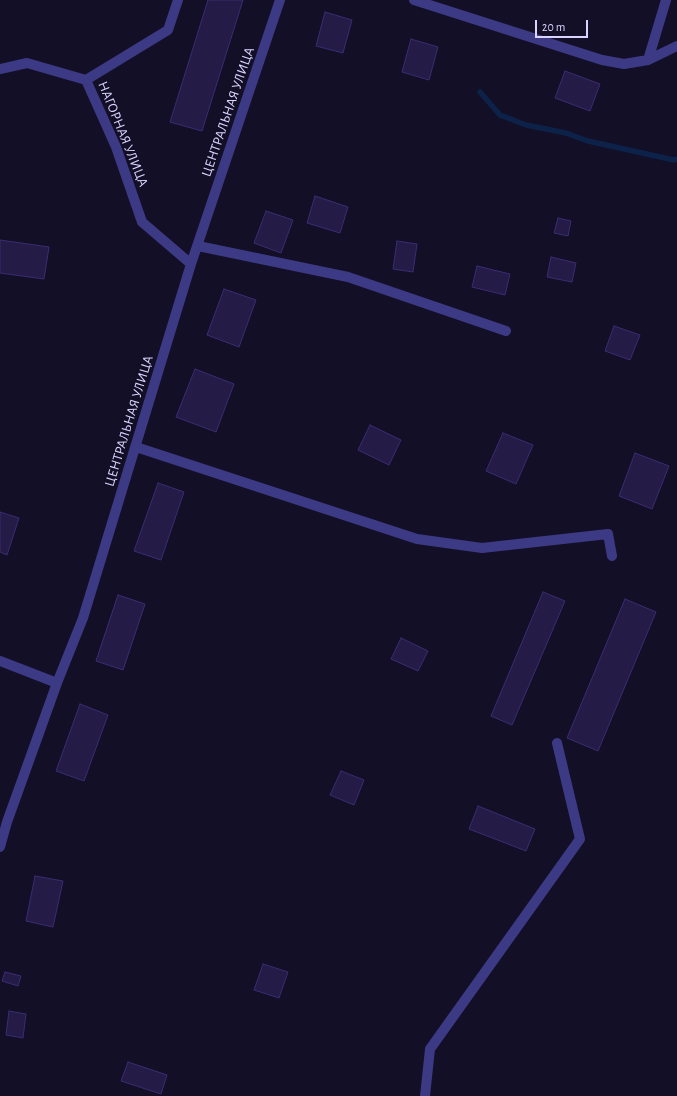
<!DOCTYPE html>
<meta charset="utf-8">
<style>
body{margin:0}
#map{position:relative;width:677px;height:1096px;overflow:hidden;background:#130f26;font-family:"Alegreya Sans",sans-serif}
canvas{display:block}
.scale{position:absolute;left:535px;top:20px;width:53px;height:18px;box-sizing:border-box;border:2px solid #d9d4ff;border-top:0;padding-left:5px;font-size:12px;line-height:14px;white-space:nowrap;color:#d9d4ff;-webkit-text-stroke:3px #130f26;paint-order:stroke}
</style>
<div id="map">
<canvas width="677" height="1096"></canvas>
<div class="scale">20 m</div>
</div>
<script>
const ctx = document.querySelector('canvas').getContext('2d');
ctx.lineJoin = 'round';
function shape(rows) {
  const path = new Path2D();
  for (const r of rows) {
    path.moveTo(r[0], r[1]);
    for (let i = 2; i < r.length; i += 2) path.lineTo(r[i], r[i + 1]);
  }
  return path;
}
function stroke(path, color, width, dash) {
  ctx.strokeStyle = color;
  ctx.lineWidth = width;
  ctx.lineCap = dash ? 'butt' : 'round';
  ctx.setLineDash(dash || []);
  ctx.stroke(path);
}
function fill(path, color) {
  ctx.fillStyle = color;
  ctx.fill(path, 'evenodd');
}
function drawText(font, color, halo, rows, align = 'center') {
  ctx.font = font + ' "Alegreya Sans",sans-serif';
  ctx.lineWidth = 3;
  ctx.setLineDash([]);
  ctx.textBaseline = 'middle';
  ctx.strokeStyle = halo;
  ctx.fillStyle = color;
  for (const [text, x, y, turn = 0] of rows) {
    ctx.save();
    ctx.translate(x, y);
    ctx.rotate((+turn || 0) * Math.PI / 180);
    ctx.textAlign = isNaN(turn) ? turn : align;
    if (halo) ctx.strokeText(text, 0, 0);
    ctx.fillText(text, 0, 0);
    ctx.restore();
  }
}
const stream = shape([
 [480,92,500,115,526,125,566,133,588,141,674,160,677,159]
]);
const building = shape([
 [208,0,243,0,202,131,170,122,208,0],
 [325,12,352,20,343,53,316,46,325,12],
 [411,39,438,47,429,80,402,72,411,39],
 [565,71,600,84,590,111,555,98,565,71],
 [315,196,348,207,340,233,307,223,315,196],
 [266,211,293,220,281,253,254,243,266,211],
 [558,218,571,221,568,236,554,233,558,218],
 [0,240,49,247,44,279,0,273,0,240],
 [397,241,417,244,413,272,393,269,397,241],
 [551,257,576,263,572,282,547,277,551,257],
 [477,266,510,274,505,295,472,287,477,266],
 [224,289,256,300,239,347,207,335,224,289],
 [614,326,640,335,630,360,605,351,614,326],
 [195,369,234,384,216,432,176,417,195,369],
 [370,425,401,440,389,465,358,450,370,425],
 [503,433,533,445,516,484,486,471,503,433],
 [635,453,669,466,652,509,619,496,635,453],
 [158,483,184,492,161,560,134,551,158,483],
 [0,512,19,518,7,555,0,552,0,512],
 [543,592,565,601,512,725,491,716,543,592],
 [118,595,145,604,123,670,96,661,118,595],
 [625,599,656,612,598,751,567,738,625,599],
 [401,638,428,651,418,671,391,659,401,638],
 [80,704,108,715,84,781,56,771,80,704],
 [341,771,364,780,354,805,330,795,341,771],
 [478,806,535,829,526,851,469,829,478,806],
 [35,876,63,881,53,927,26,921,35,876],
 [263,964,288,972,279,998,254,990,263,964],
 [5,972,21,976,18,986,2,981,5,972],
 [9,1011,26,1014,23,1038,6,1035,9,1011],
 [128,1062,167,1075,161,1094,121,1081,128,1062]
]);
const minor = shape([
 [414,0,602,60,624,64,648,60,677,46],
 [648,60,666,0],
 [0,69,27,63,86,80,116,147,142,222,191,264],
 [86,80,168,30,178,0],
 [198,246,348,277,506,331],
 [136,447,417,539,482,548,608,534,612,556],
 [0,661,57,683],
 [0,847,7,822,57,683,83,618,191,264,280,0],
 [425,1096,430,1049,580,839,557,743]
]);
const streetNames = [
 ["ЦЕНТРАЛЬНАЯ УЛИЦА",228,112,-71],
 ["НАГОРНАЯ УЛИЦА",123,134,68],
 ["ЦЕНТРАЛЬНАЯ УЛИЦА",129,421,-73]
];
stroke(stream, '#0c2248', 5.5);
fill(building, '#241b47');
stroke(building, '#3b2d73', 1);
stroke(minor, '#3d3a85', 10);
drawText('14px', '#d9d4ff', '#130f26', streetNames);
</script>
